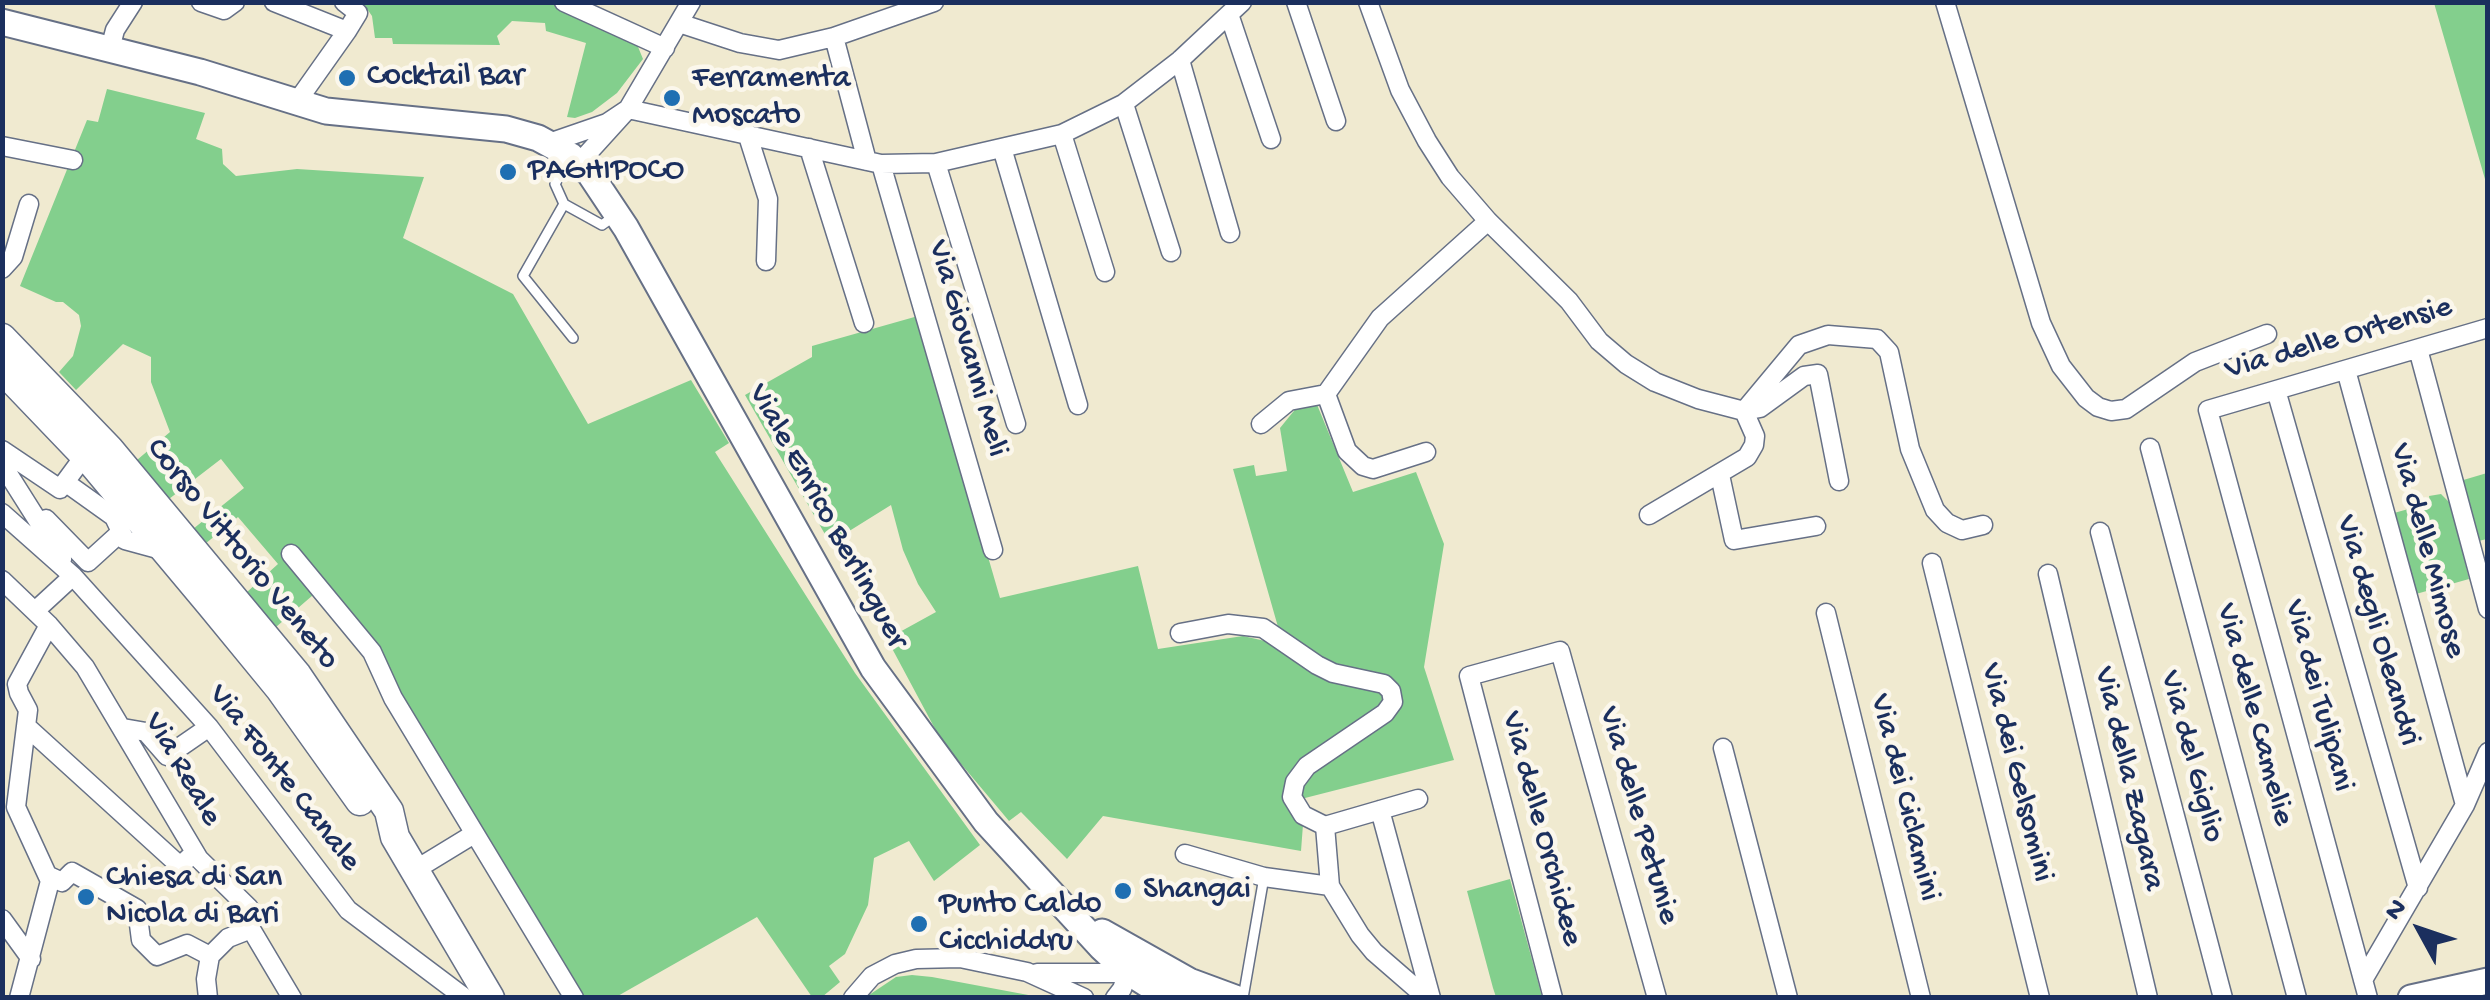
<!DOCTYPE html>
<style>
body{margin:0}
#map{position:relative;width:2490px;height:1000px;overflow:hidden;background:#f0ead0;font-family:"Gochi Hand",sans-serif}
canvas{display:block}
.frame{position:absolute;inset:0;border:5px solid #1b2f5e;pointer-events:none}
.north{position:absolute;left:2370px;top:880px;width:100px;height:100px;-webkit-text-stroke:8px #fbf7ec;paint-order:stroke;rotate:310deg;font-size:28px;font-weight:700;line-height:40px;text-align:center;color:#1b2f5e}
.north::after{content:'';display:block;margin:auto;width:35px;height:45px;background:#1b2f5e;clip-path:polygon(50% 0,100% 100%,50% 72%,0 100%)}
</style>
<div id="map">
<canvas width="2490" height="1000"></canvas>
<div class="frame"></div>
<div class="north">N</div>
</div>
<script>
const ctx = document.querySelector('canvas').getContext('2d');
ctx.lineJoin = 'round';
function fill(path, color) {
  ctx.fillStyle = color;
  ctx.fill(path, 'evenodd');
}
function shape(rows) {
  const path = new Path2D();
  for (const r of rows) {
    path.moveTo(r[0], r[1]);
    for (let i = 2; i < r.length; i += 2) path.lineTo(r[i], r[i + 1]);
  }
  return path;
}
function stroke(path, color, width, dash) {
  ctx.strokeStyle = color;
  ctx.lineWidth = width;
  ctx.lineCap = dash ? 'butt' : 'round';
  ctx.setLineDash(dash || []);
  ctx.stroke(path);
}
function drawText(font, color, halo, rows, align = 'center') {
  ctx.font = font + ' "Gochi Hand",sans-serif';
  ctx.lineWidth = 9;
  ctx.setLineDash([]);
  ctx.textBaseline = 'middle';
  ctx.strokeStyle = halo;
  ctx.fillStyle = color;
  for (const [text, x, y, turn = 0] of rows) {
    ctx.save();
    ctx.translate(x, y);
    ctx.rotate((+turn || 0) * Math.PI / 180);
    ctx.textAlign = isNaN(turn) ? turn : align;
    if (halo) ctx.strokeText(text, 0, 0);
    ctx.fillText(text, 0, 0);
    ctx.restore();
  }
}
const green = shape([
 [363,3,550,3,636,42,643,59,617,93,592,112,575,118,567,117,586,43,546,31,545,23,512,21,497,36,500,45,393,44,392,38,375,38,372,16],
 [2434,3,2487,3,2487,186],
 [107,89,205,113,196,139,222,149,223,164,236,176,297,169,424,177,403,238,513,294,588,424,691,380,729,443,715,452,855,673,980,845,934,881,909,841,874,858,868,905,845,954,829,966,840,982,822,997,812,997,757,917,616,997,579,997,393,698,320,589,276,627,247,592,278,564,238,517,205,544,193,529,244,488,221,459,169,499,137,460,170,432,151,382,151,357,123,344,76,390,59,372,73,356,81,326,79,315,63,302,56,302,20,286,87,120,98,122],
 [918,316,1000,598,1138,566,1158,649,1243,636,1265,641,1286,655,1233,469,1254,465,1256,476,1287,471,1280,428,1311,390,1353,492,1416,472,1444,544,1424,667,1454,760,1305,798,1301,851,1103,816,1067,859,1021,812,1009,821,941,740,887,639,936,612,918,584,903,550,891,505,830,543,745,395,812,357,812,346],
 [2487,473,2487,539,2474,542,2460,481],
 [2441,494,2451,504,2469,579,2416,594,2394,513,2430,503,2429,496],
 [1510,879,1537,978,1542,997,1496,997,1493,988,1467,891],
 [912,975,932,977,1039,997,866,997,896,977]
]);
const lane = shape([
 [569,158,555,184,564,204,523,276,573,338],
 [564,204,602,225,613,217],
 [1243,998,1264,877]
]);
const street = shape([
 [201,2,224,10,235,2],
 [274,2,347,31,296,103],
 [344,2,358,13,347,31],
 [564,2,665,48],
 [1296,2,1336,121],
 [1368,2,1400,90,1427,141,1450,177,1488,221,1569,301,1599,341,1626,364,1655,382,1698,399,1744,411,1760,408,1804,376,1818,374,1839,481],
 [1945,2,2041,323,2061,366,2086,398,2098,407,2111,411,2126,409,2195,362,2267,334],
 [1230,17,1271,139],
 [679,23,740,43,779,50,834,37,934,2],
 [834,37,867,161],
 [110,49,115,30,133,2],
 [1180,60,1230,233],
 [1124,104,1171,252],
 [747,133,768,199,766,261],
 [1062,134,1105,272],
 [549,143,607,123,628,109,881,164,936,163,1062,134,1123,104,1180,60,1242,2],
 [2,146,73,160],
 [809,148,864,323],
 [1002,148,1078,405],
 [579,163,628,109,691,2],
 [936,163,1016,424],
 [881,164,993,550],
 [2,269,13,257,29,204],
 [2418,349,2488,609],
 [2346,370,2465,805],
 [2276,390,2418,888],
 [1744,411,1799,345,1828,335,1877,339,1889,352,1910,449,1935,510,1947,523,1962,530,1983,525],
 [1261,424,1289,401,1326,394],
 [2150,448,2297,998],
 [2,450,60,489,85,455],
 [1426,452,1373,469,1363,466,1347,451,1326,394,1380,318,1488,221],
 [2,464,62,559],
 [1720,475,1734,540,1816,526],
 [65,482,114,517,125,540,158,549,161,547],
 [2,513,73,576,209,727,348,910,465,998],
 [1649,515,1747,457,1754,445,1755,436,1744,411],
 [46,519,88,562,121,532],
 [2100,532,2223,998],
 [291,554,372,652,393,698,574,998],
 [1932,563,2040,998],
 [2048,574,2148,998],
 [2,580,49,625,85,667,199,859,249,908,251,929,292,998],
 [35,611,73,576],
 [1826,613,1921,998],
 [1180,633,1228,624,1263,628,1317,665,1333,673,1384,684,1391,691,1393,702,1385,713,1307,766,1295,782,1292,797,1303,815,1325,826,1330,886,1360,935,1374,952,1427,998],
 [26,726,180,866,194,853],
 [123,728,146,732,167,756,209,727],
 [1723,748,1788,998],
 [1380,810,1431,998],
 [1325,826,1418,799],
 [1185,854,1264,877,1330,886],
 [415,870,474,834],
 [49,876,62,882,72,872,137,909,141,940,157,956,187,944,210,956],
 [2,919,31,959],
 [1037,973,1131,973],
 [2363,980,2465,805,2488,752],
 [19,998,50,881,16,807,28,710,19,693,17,684,49,625],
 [208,998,206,979,210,956,228,938,251,929],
 [853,998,872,976,895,964,916,959,960,958,1027,972,1084,998],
 [1115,998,1122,989,1128,972,1125,962],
 [1553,998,1469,676,1560,651,1657,998],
 [2368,998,2208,410,2488,328]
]);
const secondary = shape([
 [2,22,200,72,326,111,506,129,538,138,571,156,590,174,626,228,873,668,986,822,1101,947,1128,972,1147,984,1185,998],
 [1102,932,1189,981,1235,998],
 [2411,998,2488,981]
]);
const primary = shape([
 [2,338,109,449,297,675,389,811,395,837,490,998],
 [2,369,93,464,211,605,280,689,360,801]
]);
const markers = [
 [347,78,10,"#1f6fb2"],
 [672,98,10,"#1f6fb2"],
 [508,172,10,"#1f6fb2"],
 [1123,891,10,"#1f6fb2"],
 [86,897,10,"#1f6fb2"],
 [919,924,10,"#1f6fb2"]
];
const poiNames = [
 ["Cocktail Bar",367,78],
 ["Ferramenta",692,80],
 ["Moscato",692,117],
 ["PAGHIPOCO",528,172],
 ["Chiesa di San",106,879],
 ["Nicola di Bari",106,916],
 ["Shangai",1143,891],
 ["Punto Caldo",939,906],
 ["Cicchiddru",939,943]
];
const streetNames = [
 ["Via delle Ortensie",2339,340,-16],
 ["Via Giovanni Meli",966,349,74],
 ["Viale Enrico Berlinguer",826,517,61],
 ["Via delle Mimose",2426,551,75],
 ["Corso Vittorio Veneto",241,555,51],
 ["Via degli Oleandri",2376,631,74],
 ["Via dei Tulipani",2317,696,75],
 ["Via delle Camelie",2253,715,75],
 ["Via del Giglio",2190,757,75],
 ["Via Reale",181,770,60],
 ["Via dei Gelsomini",2015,773,76],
 ["Via Fonte Canale",283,779,52],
 ["Via della Zagara",2127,779,77],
 ["Via dei Ciclamini",1903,798,76],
 ["Via delle Petunie",1637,816,74],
 ["Via delle Orchidee",1540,829,75]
];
fill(green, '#83cf8d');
stroke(lane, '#667086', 12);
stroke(street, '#667086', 21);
stroke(secondary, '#667086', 29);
stroke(primary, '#667086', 31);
stroke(lane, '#fff', 9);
stroke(street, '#fff', 18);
stroke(secondary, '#fff', 25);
stroke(primary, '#fff', 28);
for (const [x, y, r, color] of markers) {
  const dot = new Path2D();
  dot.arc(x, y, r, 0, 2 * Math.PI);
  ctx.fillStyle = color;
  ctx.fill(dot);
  stroke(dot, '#fbf7ec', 4);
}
drawText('32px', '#1b2f5e', '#fbf7ec', poiNames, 'left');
drawText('32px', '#1b2f5e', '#fbf7ec', streetNames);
</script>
